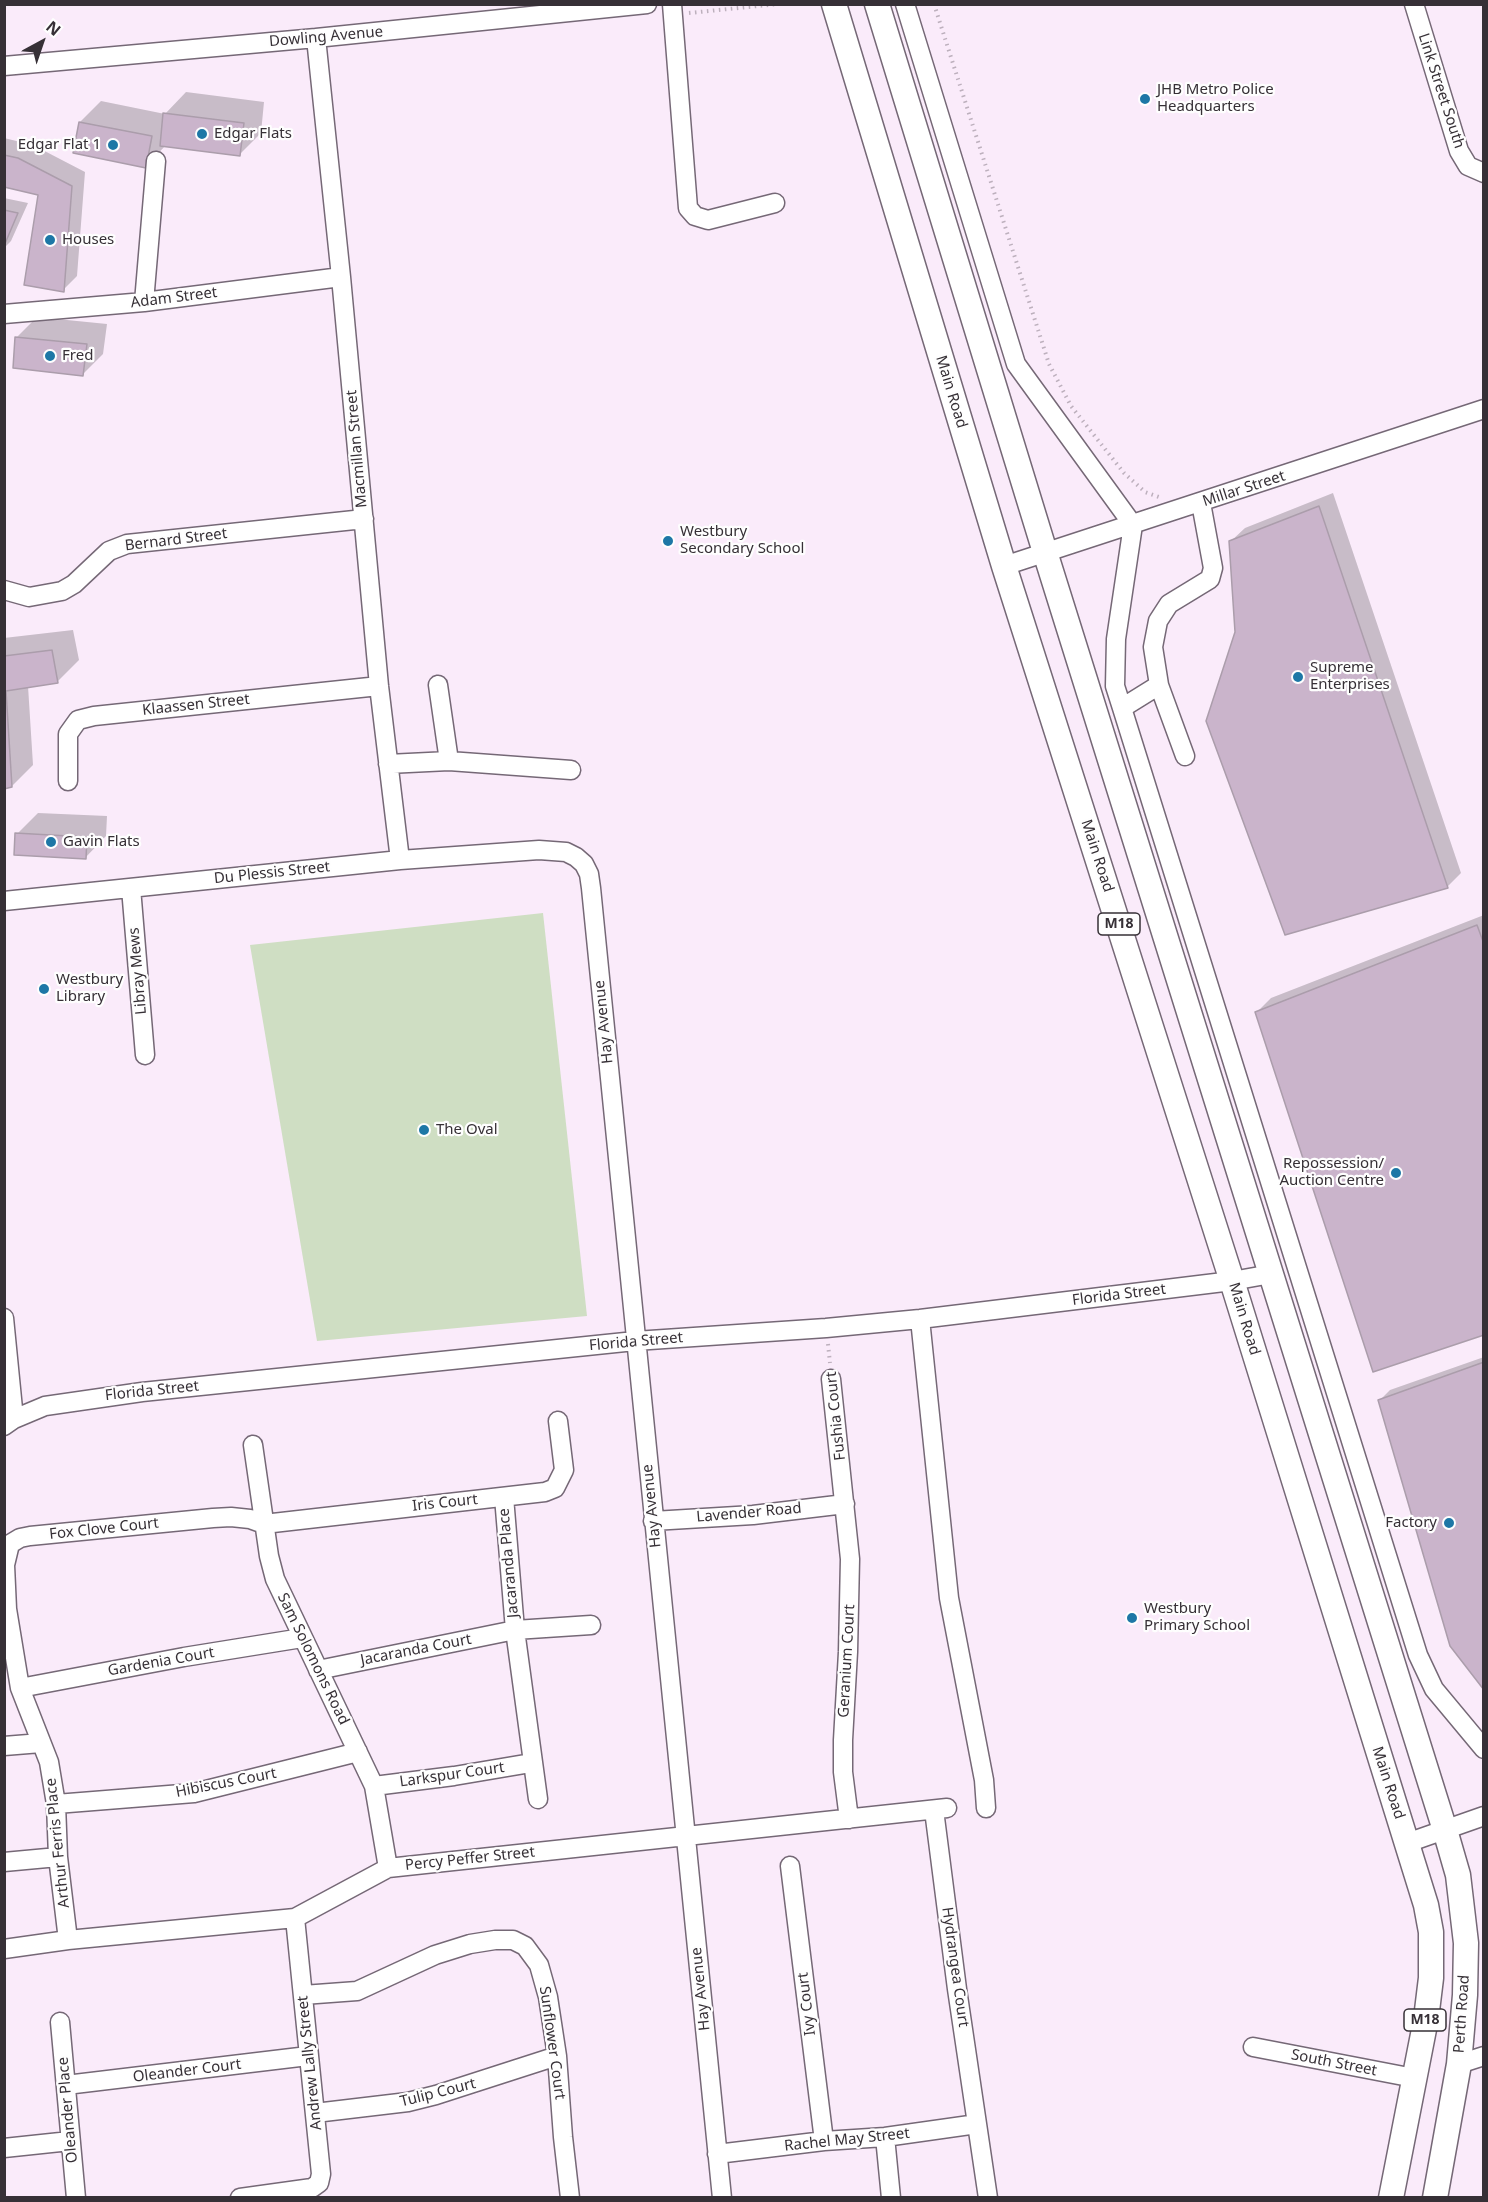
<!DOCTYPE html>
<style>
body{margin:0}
#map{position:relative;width:1488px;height:2202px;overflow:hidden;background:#faebfa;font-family:"Noto Sans",sans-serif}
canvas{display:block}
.frame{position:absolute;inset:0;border:6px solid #363036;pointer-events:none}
.north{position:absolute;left:12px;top:12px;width:60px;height:60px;-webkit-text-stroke:4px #fefefe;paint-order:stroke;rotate:40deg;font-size:16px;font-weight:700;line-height:24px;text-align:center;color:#363036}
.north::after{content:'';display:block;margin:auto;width:21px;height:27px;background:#363036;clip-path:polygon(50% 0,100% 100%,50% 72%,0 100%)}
</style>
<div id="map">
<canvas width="1488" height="2202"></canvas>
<div class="frame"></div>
<div class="north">N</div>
</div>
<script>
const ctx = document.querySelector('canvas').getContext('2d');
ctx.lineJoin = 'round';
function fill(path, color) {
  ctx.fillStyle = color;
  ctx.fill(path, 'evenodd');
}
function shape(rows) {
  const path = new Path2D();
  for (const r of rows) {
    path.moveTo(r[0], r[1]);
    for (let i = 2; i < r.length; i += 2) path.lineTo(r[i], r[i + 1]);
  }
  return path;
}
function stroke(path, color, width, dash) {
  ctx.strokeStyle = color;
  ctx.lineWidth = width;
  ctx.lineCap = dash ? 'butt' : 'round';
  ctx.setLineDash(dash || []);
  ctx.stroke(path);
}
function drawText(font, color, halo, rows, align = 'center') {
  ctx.font = font + ' "Noto Sans",sans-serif';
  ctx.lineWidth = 4.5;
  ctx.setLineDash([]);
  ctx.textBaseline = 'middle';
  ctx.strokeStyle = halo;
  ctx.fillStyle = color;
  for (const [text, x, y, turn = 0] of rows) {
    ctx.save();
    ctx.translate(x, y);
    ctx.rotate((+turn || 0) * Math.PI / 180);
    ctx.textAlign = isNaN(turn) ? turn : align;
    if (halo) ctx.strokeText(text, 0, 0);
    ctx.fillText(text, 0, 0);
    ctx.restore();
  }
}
const green = shape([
 [543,913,587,1316,317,1341,250,945]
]);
const shadow = shape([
 [186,92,264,102,261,133,240,154,166,145,146,166,80,122,101,101,165,114],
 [4,138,33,145,85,172,77,276,63,290,40,193,4,185],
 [4,198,28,203,11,241,4,248],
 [37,317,107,324,103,354,82,375,16,338],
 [1333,493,1461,873,1447,887,1237,633,1230,542,1245,528],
 [73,630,79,660,58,681,28,686,33,765,12,786,4,788,4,638],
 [38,813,107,816,106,836,85,858,17,834],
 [1484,915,1484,1333,1257,1012,1271,998],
 [1484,1357,1484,1688,1379,1401,1390,1390]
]);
const building = shape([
 [163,113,244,123,240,156,160,146,163,113],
 [79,122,152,136,146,168,73,153,79,122],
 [4,155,18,158,72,186,64,292,24,285,38,195,4,187,4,155],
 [4,210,18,213,4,246,4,210],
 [15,337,87,344,83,376,13,368,15,337],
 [1319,506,1448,888,1285,935,1206,721,1235,632,1229,541,1319,506],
 [52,650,58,683,6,691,12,787,4,789,4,656,52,650],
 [15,833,87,837,86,859,14,855,15,833],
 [1477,925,1484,944,1484,1335,1373,1372,1255,1012,1477,925],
 [1484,1362,1484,1690,1450,1646,1378,1400,1484,1362]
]);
const path = shape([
 [934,4,1049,364,1071,406,1124,473,1145,492,1159,497],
 [689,13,778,4],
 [828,1344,830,1363]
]);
const minor = shape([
 [672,4,688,208,695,216,708,220,775,203],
 [905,4,1016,364,1133,525,1116,639,1115,686,1122,708,1418,1655,1434,1689,1484,1749],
 [1414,4,1459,151,1468,166,1484,173],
 [316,38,341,277,379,686,400,860],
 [4,66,316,38,647,4],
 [144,302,156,161],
 [4,314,144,302,341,277],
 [1004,566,1484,409],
 [4,590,29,597,62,591,74,584,109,551,127,544,364,519],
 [438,685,449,761],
 [1122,708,1159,685],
 [1185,756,1159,685,1153,647,1158,621,1169,604,1210,579,1213,568,1201,503],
 [388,764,449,761,571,770],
 [68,781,68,734,78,720,94,716,379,686],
 [131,888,145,1055],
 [4,901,400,860,539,850,566,852,576,857,584,864,589,874,591,888,722,2198],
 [4,1318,14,1419],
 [920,1319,949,1598,984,1780,986,1808],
 [831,1379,850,1559,848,1652,843,1740,843,1772,849,1819],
 [4,1426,14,1419,45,1406,142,1392,635,1341,826,1328,920,1319,1232,1281,1271,1274],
 [253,1445,269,1556,275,1579,374,1786,388,1868],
 [504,1497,515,1630,538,1799],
 [653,1521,753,1515,845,1504],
 [318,1670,515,1630,591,1625],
 [20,1688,184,1657,302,1638],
 [4,1746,41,1743],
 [374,1786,454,1776,531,1763],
 [56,1804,194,1793,358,1752],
 [934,1810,957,1989,988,2198],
 [1407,1843,1484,1816],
 [4,1862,58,1857],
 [790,1866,824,2141],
 [68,1940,58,1857,56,1804,49,1762,20,1688,7,1609,5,1565,10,1544,20,1538,30,1536,213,1518,231,1517,250,1519,264,1524,545,1492,555,1488,564,1470,558,1421],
 [4,1949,68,1940,295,1918,388,1868,947,1808],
 [303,1995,357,1991,435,1955,470,1944,495,1940,513,1940,525,1946,539,1965,548,1997,557,2056,563,2137,570,2198],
 [60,2022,76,2198],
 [1253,2047,1414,2078],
 [1459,2064,1484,2056],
 [66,2085,308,2056],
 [315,2113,408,2102,436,2095,557,2056],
 [885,2137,891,2198],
 [4,2148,70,2141],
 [717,2154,824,2141,885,2137,977,2124],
 [240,2198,312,2188,319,2183,321,2174,295,1918]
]);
const major = shape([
 [834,4,1004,566,1232,1281,1426,1905,1431,1932,1431,1978,1426,2019,1391,2198],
 [877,4,1045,552,1445,1830,1458,1875,1466,1943,1465,1995,1459,2064,1435,2198]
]);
const markers = [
 [1145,99,6,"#1d77a6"],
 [202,134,6,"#1d77a6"],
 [113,145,6,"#1d77a6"],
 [50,240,6,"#1d77a6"],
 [50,356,6,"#1d77a6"],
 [668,541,6,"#1d77a6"],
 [1298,677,6,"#1d77a6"],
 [51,842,6,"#1d77a6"],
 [44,989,6,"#1d77a6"],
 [424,1130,6,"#1d77a6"],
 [1396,1173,6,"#1d77a6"],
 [1449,1523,6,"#1d77a6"],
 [1132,1618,6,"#1d77a6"]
];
const shields = [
 [1119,924,42],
 [1425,2020,42]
];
const shieldNames = [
 ["M18",1119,924],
 ["M18",1425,2020]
];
const streetNames = [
 ["Dowling Avenue",326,37,-5],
 ["Link Street South",1441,91,72],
 ["Adam Street",174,298,-7],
 ["Main Road",951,392,73],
 ["Macmillan Street",357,449,-95],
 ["Millar Street",1244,489,-18],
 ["Bernard Street",176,540,-7],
 ["Klaassen Street",196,705,-6],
 ["Main Road",1097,856,72],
 ["Du Plessis Street",272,873,-6],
 ["Libray Mews",138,971,-95],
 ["Hay Avenue",604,1022,-96],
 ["Florida Street",1119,1295,-7],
 ["Main Road",1244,1319,73],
 ["Florida Street",636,1342,-5],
 ["Florida Street",152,1391,-6],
 ["Fushia Court",836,1416,-96],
 ["Iris Court",445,1503,-6],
 ["Hay Avenue",652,1506,-96],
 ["Lavender Road",749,1513,-5],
 ["Fox Clove Court",104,1529,-6],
 ["Jacaranda Place",509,1563,-95],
 ["Jacaranda Court",416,1650,-11],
 ["Sam Solomons Road",313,1659,64],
 ["Geranium Court",847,1661,-87],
 ["Gardenia Court",161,1662,-10],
 ["Larkspur Court",452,1775,-8],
 ["Hibiscus Court",226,1783,-11],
 ["Main Road",1388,1783,72],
 ["Arthur Ferris Place",58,1843,-96],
 ["Percy Peffer Street",470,1859,-6],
 ["Hydrangea Court",955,1967,82],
 ["Hay Avenue",701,1989,-96],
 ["Ivy Court",807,2004,-97],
 ["Perth Road",1462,2014,-86],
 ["Sunflower Court",552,2043,82],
 ["Andrew Lally Street",310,2063,-96],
 ["South Street",1334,2063,11],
 ["Oleander Court",187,2071,-7],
 ["Tulip Court",438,2093,-14],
 ["Oleander Place",68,2110,-95],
 ["Rachel May Street",847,2140,-6]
];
const poiNames = [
 ["JHB Metro Police",1157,90],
 ["Headquarters",1157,107],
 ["Edgar Flats",214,134],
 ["Edgar Flat 1",101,145,"right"],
 ["Houses",62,240],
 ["Fred",62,356],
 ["Westbury",680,532],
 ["Secondary School",680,549],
 ["Supreme",1310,668],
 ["Enterprises",1310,685],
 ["Gavin Flats",63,842],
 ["Westbury",56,980],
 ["Library",56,997],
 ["The Oval",436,1130],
 ["Repossession/",1384,1164,"right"],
 ["Auction Centre",1384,1181,"right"],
 ["Factory",1437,1523,"right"],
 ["Westbury",1144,1609],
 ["Primary School",1144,1626]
];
fill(green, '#cfdec3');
fill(shadow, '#0003');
fill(building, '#cab4cb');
stroke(building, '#ab9dab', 1.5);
stroke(minor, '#756876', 21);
stroke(major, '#756876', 27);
stroke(path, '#bdb0bd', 4, [1.5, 4.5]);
stroke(minor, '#fff', 18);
stroke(major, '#fff', 24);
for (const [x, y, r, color] of markers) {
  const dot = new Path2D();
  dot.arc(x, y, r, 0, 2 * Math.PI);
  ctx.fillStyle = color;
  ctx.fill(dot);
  stroke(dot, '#fefefe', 2);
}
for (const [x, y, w] of shields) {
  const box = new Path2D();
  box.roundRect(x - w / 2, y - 11, w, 22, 4.5);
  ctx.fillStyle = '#fefefe';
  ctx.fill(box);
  stroke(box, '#363036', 1.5);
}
drawText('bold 14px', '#363036', null, shieldNames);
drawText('15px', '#363036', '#fefefe', streetNames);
drawText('15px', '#363036', '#fefefe', poiNames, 'left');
</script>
